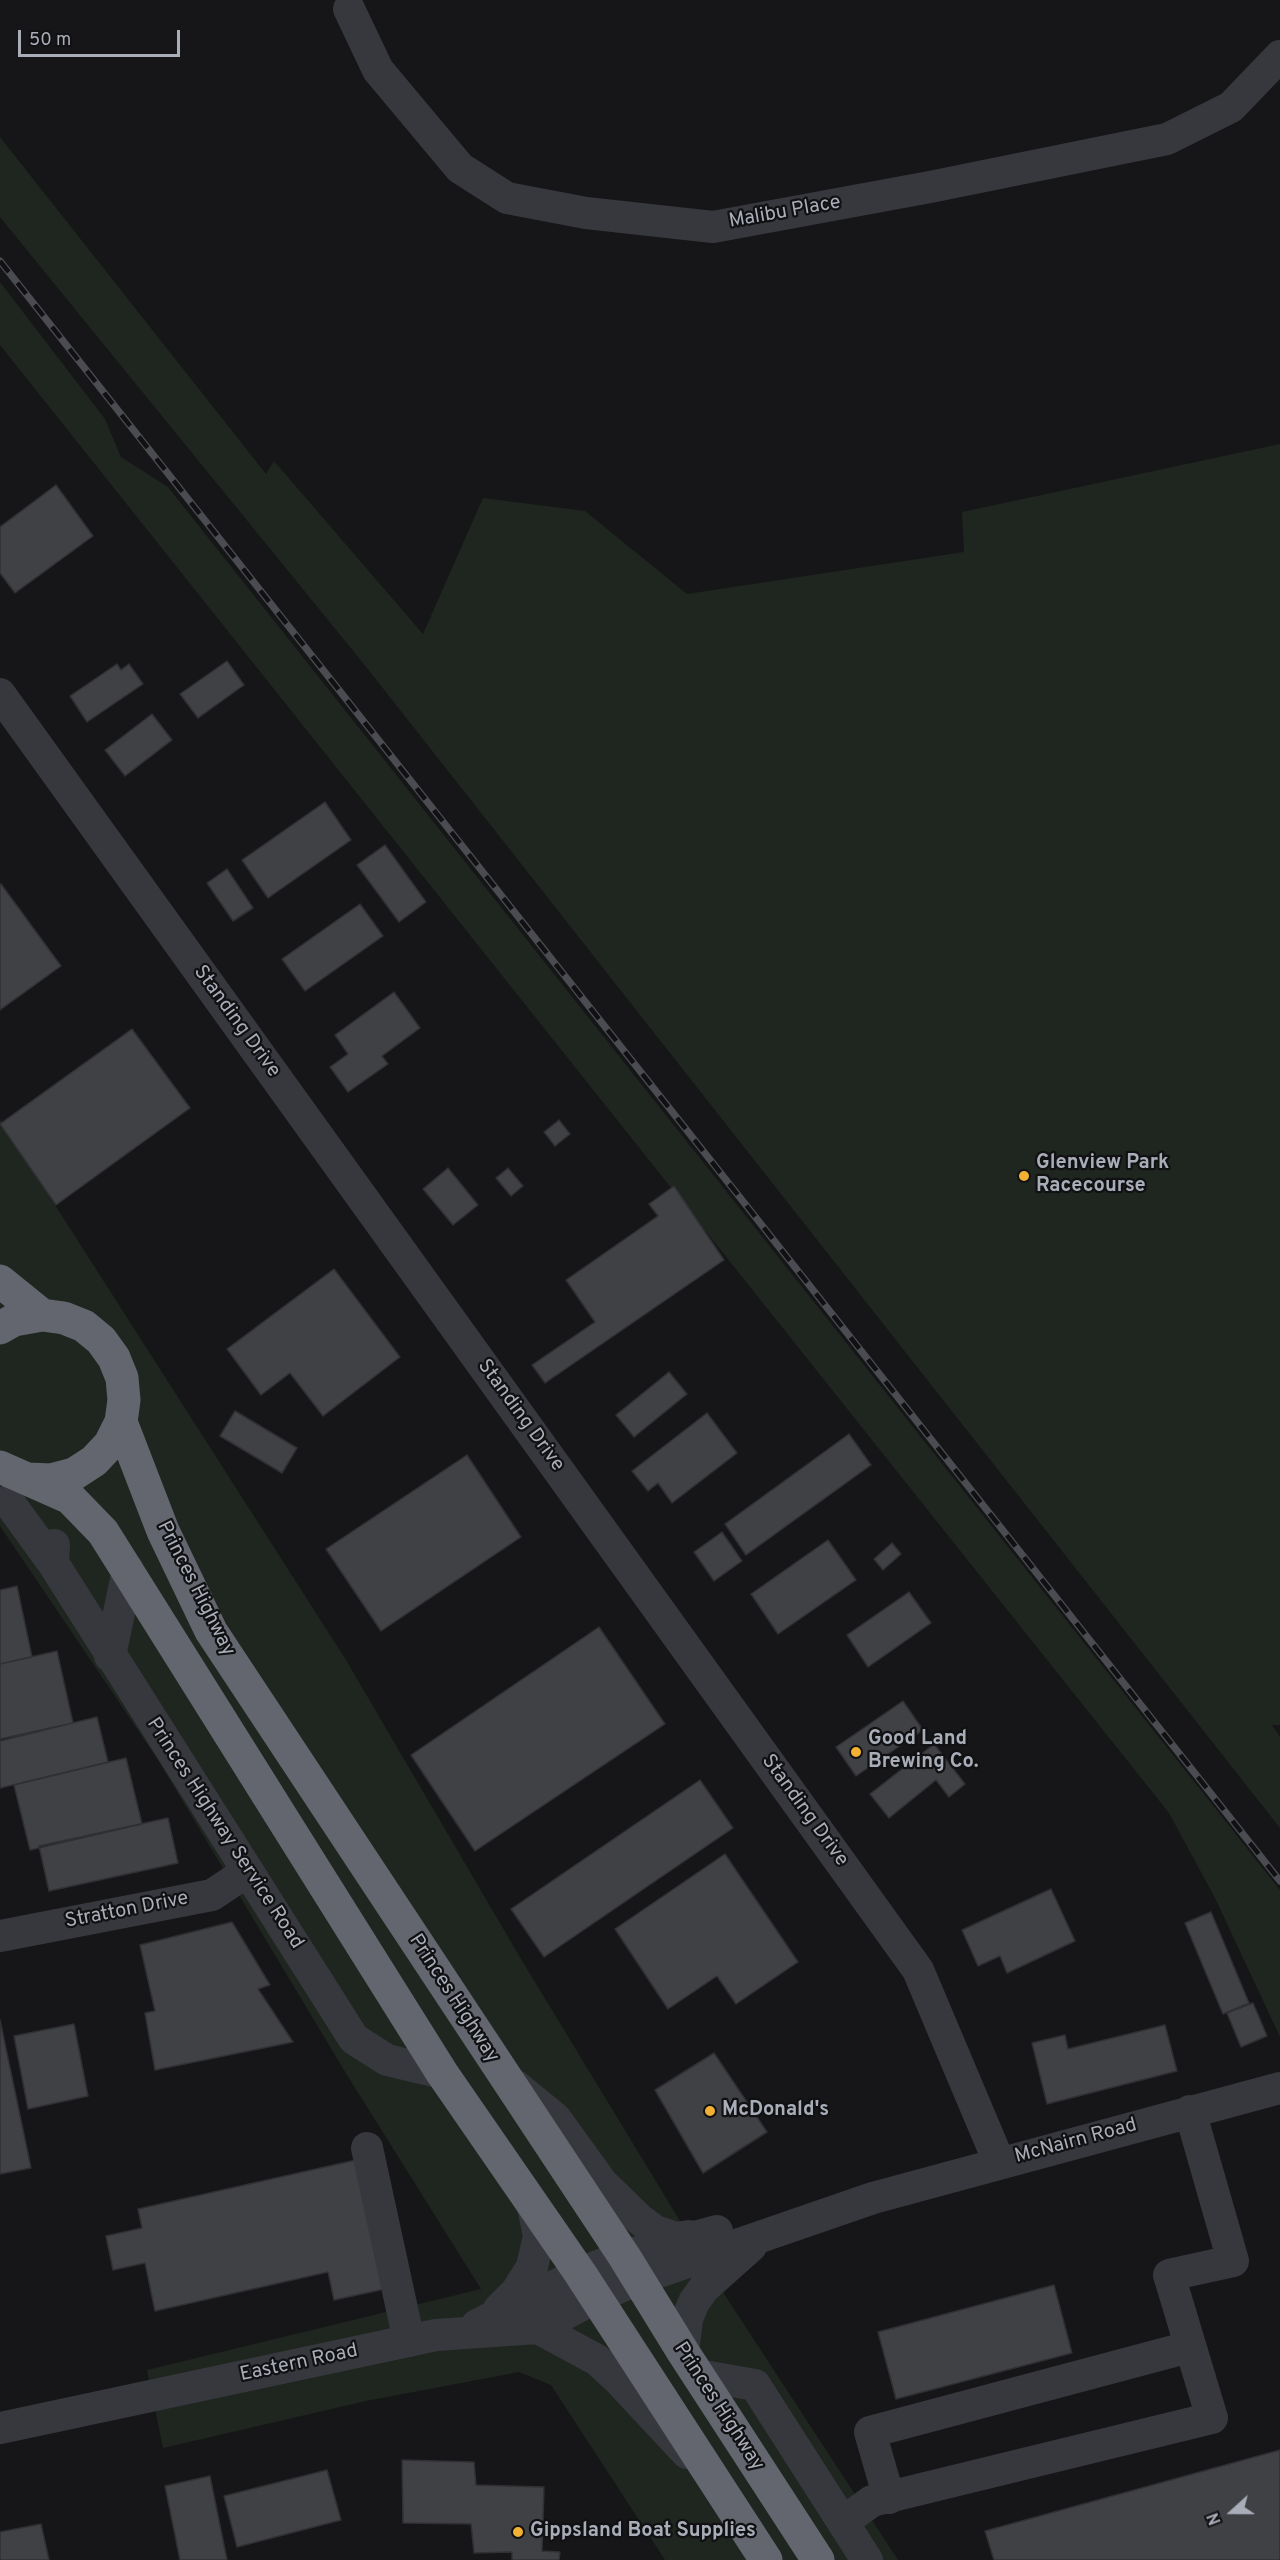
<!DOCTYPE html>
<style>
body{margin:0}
#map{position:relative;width:1280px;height:2560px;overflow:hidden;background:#161618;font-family:Overpass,sans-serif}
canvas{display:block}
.north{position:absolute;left:1202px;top:2482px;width:60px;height:60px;-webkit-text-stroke:4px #111113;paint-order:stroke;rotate:249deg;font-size:16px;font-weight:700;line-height:24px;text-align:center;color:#a8adb8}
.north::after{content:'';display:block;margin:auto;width:21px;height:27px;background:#a8adb8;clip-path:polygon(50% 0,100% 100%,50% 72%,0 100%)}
.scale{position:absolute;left:18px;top:30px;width:162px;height:27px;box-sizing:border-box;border:3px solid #a8adb8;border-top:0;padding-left:8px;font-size:18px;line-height:21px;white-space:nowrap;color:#a8adb8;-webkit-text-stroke:4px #111113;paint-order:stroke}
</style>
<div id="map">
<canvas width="1280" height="2560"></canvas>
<div class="north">N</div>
<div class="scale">50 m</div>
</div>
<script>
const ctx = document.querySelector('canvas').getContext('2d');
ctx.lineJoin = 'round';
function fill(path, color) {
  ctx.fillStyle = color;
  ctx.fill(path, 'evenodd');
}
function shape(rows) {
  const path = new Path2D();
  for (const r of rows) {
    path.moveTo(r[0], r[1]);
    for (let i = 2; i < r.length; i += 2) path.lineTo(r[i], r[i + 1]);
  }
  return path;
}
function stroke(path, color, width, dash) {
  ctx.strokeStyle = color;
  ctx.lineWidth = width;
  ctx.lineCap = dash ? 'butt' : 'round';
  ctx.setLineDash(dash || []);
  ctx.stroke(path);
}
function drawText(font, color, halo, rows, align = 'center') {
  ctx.font = font + ' Overpass,sans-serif';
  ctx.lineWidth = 4.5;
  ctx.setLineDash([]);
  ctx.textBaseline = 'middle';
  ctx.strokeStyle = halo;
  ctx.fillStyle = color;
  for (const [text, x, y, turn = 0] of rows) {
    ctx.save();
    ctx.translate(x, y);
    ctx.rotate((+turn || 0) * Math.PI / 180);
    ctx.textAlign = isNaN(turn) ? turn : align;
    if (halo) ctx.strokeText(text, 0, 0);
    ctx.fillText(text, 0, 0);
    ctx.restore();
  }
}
const green = shape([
 [0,137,266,474,274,461,423,634,483,498,585,511,687,594,964,552,962,512,1280,444,1280,1725,1272,1725,1280,1737,1280,1828,363,663,0,217],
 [0,282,105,419,121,457,168,487,1280,1890,1280,2037,1215,1898,1169,1813,0,345],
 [0,1119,346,1660,521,1959,728,2300,898,2560,665,2560,551,2385,519,2372,366,2401,163,2448,147,2370,481,2289,347,2075,158,1760,0,1526]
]);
const building = shape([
 [56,485,93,536,15,593,0,573,0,527,56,485],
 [227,661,244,685,198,718,180,694,227,661],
 [117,664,121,670,129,664,143,684,87,722,70,696,117,664],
 [152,714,172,740,125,776,105,750,152,714],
 [325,802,351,840,268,898,242,860,325,802],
 [385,845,426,902,399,922,357,865,385,845],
 [227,869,253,908,233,921,207,883,227,869],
 [1,884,61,966,0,1010,0,885,1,884],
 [360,904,383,936,305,991,282,959,360,904],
 [394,992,420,1028,382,1056,388,1064,348,1092,330,1067,348,1054,335,1035,394,992],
 [132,1029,190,1108,56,1205,0,1124,132,1029],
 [559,1120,570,1134,555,1146,544,1132,559,1120],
 [448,1168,478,1205,453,1225,423,1189,448,1168],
 [508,1168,523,1186,511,1196,496,1178,508,1168],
 [674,1186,724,1260,545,1383,532,1365,595,1322,566,1280,658,1216,649,1204,674,1186],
 [334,1269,400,1357,323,1416,290,1373,261,1395,227,1349,334,1269],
 [669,1372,687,1394,634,1437,616,1415,669,1372],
 [235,1411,297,1448,282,1473,220,1436,235,1411],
 [707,1413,737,1453,672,1503,658,1483,648,1491,632,1471,707,1413],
 [849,1434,871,1465,746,1555,725,1524,849,1434],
 [467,1455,521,1537,381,1631,326,1549,467,1455],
 [722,1532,742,1561,714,1581,694,1552,722,1532],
 [828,1540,856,1580,778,1634,751,1594,828,1540],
 [892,1543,901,1554,883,1570,874,1559,892,1543],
 [17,1586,32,1657,0,1664,0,1590,17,1586],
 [909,1592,931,1623,868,1667,847,1635,909,1592],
 [599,1627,665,1724,475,1851,411,1755,599,1627],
 [57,1651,73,1723,0,1739,0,1664,57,1651],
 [903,1701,923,1730,856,1776,836,1747,903,1701],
 [97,1717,108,1762,0,1788,0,1741,97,1717],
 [934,1744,965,1784,949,1797,936,1780,889,1818,870,1794,934,1744],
 [126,1758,142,1824,30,1850,14,1785,126,1758],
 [700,1780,733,1828,544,1957,511,1909,700,1780],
 [168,1818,178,1863,49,1891,39,1846,168,1818],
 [725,1854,798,1962,736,2004,717,1976,668,2009,615,1929,725,1854],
 [1051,1889,1075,1941,1007,1973,1000,1956,978,1966,962,1930,1051,1889],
 [1211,1912,1249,2003,1223,2014,1185,1923,1211,1912],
 [232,1922,270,1985,258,1989,293,2042,155,2070,145,2013,155,2011,140,1945,232,1922],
 [1253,2003,1267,2036,1241,2047,1227,2013,1253,2003],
 [0,2020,31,2168,0,2174,0,2020],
 [74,2024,88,2096,28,2109,14,2036,74,2024],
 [1165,2025,1177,2071,1047,2104,1032,2043,1065,2035,1068,2049,1165,2025],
 [714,2053,767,2132,703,2173,655,2090,714,2053],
 [356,2160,385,2289,334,2300,328,2272,155,2311,145,2263,113,2270,106,2236,142,2228,138,2209,356,2160],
 [1054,2285,1072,2353,896,2399,878,2332,1054,2285],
 [1280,2450,1280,2560,994,2560,985,2531,1280,2450],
 [402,2460,474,2462,476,2485,544,2487,542,2551,560,2552,559,2560,512,2560,512,2552,474,2553,471,2524,403,2523,402,2460],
 [327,2470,341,2520,237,2547,224,2496,327,2470],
 [210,2476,227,2560,180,2560,165,2486,210,2476],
 [41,2524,49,2560,0,2560,0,2532,41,2524]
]);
const minor = shape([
 [349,9,378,70,460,168,507,198,586,213,713,227,930,187,1167,139,1231,107,1280,56],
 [0,694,918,1970,999,2162],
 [8,1501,53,1563],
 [54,1545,53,1563,354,2039,387,2060,442,2073],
 [110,1656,128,1570],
 [0,1936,212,1895,248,1871],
 [516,2086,555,2118,602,2183,639,2219,655,2231,676,2238,689,2236],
 [367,2148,409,2341],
 [499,2309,517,2291,532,2267,539,2236,533,2206],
 [477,2325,580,2273,624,2256,717,2231],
 [538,2328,597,2360,619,2380,687,2453],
 [683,2352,687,2319,694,2302,704,2288,751,2246],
 [698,2375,755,2385,867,2560],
 [0,2428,436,2335,538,2328,595,2298,638,2279,873,2198,1280,2088],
 [889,2498,870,2432,1189,2347],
 [843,2522,872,2501,1212,2418,1169,2275,1233,2261,1190,2111]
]);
const highway = shape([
 [0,1281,42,1315],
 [0,1328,14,1320,42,1315,64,1318,84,1326,101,1340,114,1358,122,1378,124,1400,121,1422,110,1444,94,1461,74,1474,51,1480,29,1479],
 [121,1422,163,1531,211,1631,624,2256,683,2352,818,2560],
 [0,1467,70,1498,103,1532,442,2073,580,2273,766,2560]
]);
const rail = shape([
 [0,261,1280,1881]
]);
const markers = [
 [1024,1176,6,"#f2b134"],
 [856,1752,6,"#f2b134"],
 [710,2111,6,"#f2b134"],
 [518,2532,6,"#f2b134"]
];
const streetNames = [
 ["Malibu Place",785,213,-10],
 ["Standing Drive",236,1022,54],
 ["Standing Drive",520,1416,54],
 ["Princes Highway",195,1589,63],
 ["Standing Drive",804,1811,54],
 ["Princes Highway Service Road",224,1834,57],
 ["Stratton Drive",127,1911,-11],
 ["Princes Highway",453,1999,57],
 ["McNairn Road",1076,2142,-15],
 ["Eastern Road",299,2364,-12],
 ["Princes Highway",718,2407,57]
];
const poiNames = [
 ["Glenview Park",1036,1164],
 ["Racecourse",1036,1187],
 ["Good Land",868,1740],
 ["Brewing Co.",868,1763],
 ["McDonald's",722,2111],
 ["Gippsland Boat Supplies",530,2532]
];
fill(green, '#1e261f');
fill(building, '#404145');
stroke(building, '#303034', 1.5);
stroke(minor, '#37383d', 32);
stroke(highway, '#63666e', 33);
stroke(rail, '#4a4c52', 7);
stroke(rail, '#111113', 4.5, [14]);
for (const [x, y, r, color] of markers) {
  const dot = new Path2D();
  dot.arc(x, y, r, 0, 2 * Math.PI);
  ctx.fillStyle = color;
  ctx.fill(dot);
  stroke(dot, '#111113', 2);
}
drawText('20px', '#a8adb8', '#111113', streetNames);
drawText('bold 20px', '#a8adb8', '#111113', poiNames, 'left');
</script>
